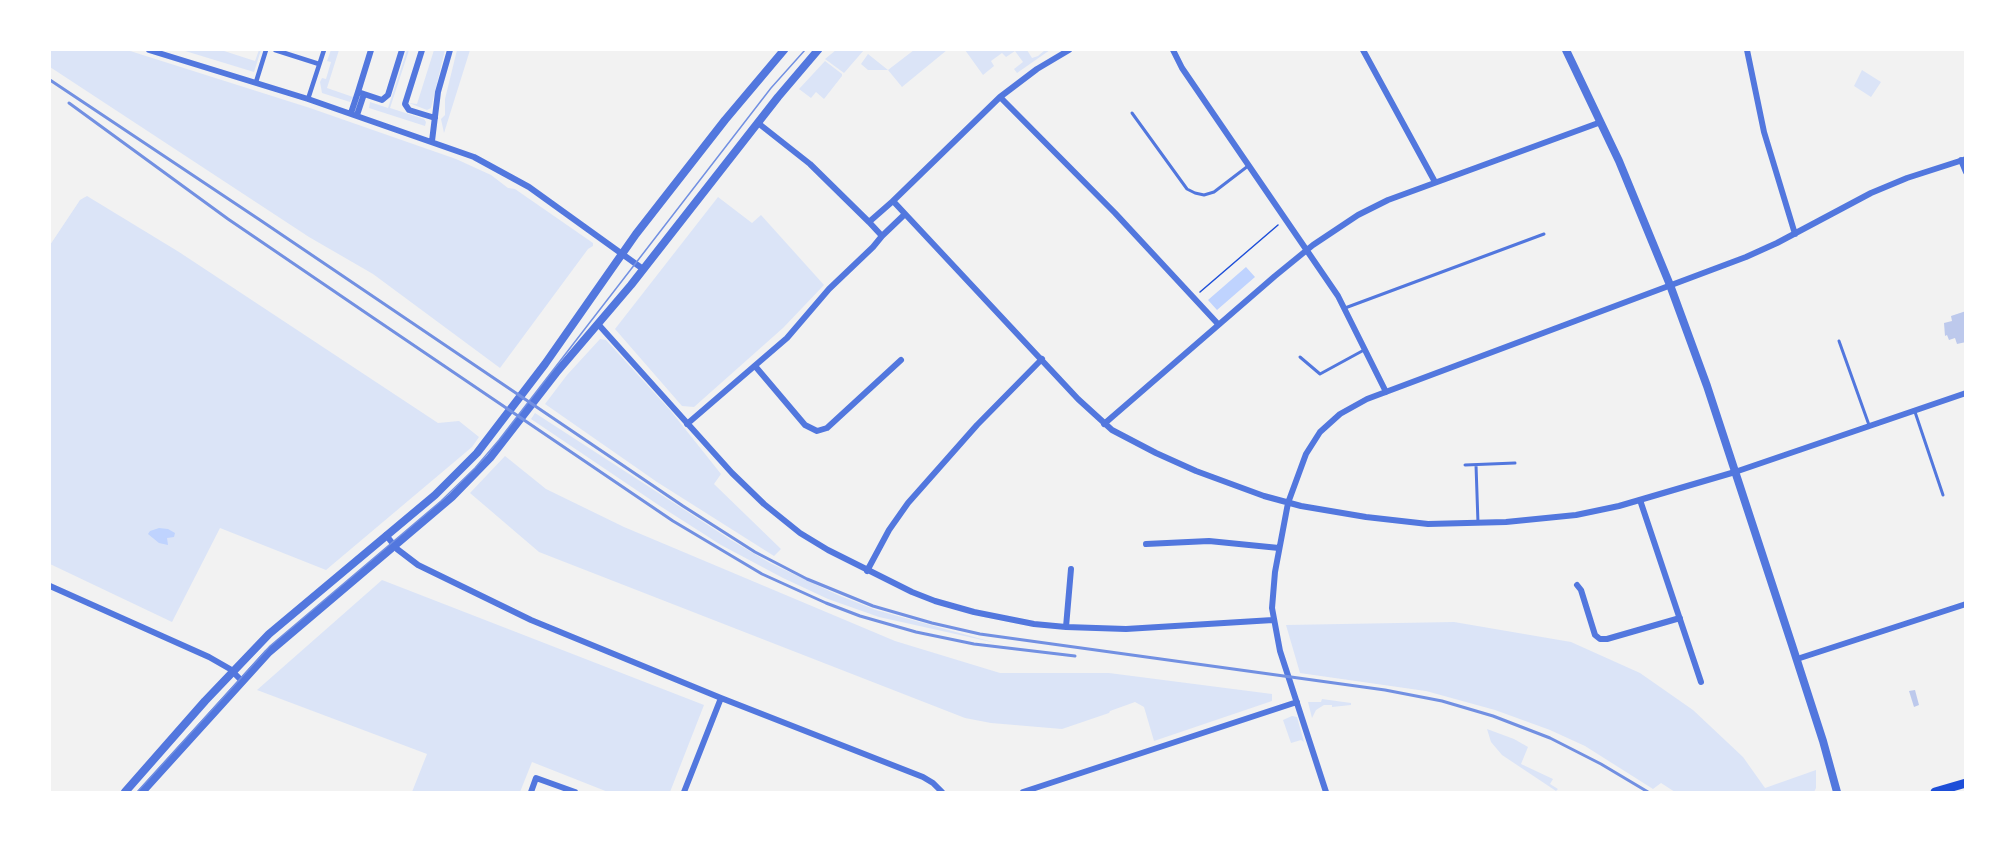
<!DOCTYPE html>
<style>
body{margin:0}
#map{position:relative;width:2015px;height:842px;overflow:hidden;background:#f2f2f2;font-family:"Roboto Serif",serif}
canvas{display:block}
.frame{position:absolute;inset:0;border:51px solid #fff;pointer-events:none}
</style>
<div id="map">
<canvas width="2015" height="842"></canvas>
<div class="frame"></div>
</div>
<script>
const ctx = document.querySelector('canvas').getContext('2d');
ctx.lineJoin = 'round';
function fill(path, color) {
  ctx.fillStyle = color;
  ctx.fill(path, 'evenodd');
}
function shape(rows) {
  const path = new Path2D();
  for (const r of rows) {
    path.moveTo(r[0], r[1]);
    for (let i = 2; i < r.length; i += 2) path.lineTo(r[i], r[i + 1]);
  }
  return path;
}
function stroke(path, color, width, dash) {
  ctx.strokeStyle = color;
  ctx.lineWidth = width;
  ctx.lineCap = dash ? 'butt' : 'round';
  ctx.setLineDash(dash || []);
  ctx.stroke(path);
}
const green = shape([
 [50,50,127,50,310,108,456,159,491,175,508,188,515,189,593,243,593,246,588,249,500,368,373,274,309,237,50,67],
 [182,50,221,50,255,61,259,50,261,50,254,72],
 [331,50,339,50,327,88,353,97,350,102,322,93,320,82,322,78,326,79,331,62,327,61],
 [407,50,409,50,390,108,424,119,426,122,425,126,369,108,370,102,388,108],
 [434,50,445,50,431,108,427,110,409,103,417,104],
 [457,50,470,50,444,133,441,119,445,115,445,99],
 [836,50,864,50,844,73,825,59],
 [914,50,947,50,902,87,888,70,868,70,861,64,868,54,888,70],
 [965,50,1027,50,1032,58,1038,56,1045,50,1050,50,1017,73,1014,69,1023,62,1015,51,1006,57,1002,53,991,61,994,66,983,75],
 [825,61,842,74,842,76,824,99,816,92,811,98,799,89],
 [1862,70,1881,82,1871,97,1854,86],
 [87,196,179,252,438,423,459,421,479,437,472,447,326,570,220,528,172,622,50,564,50,245,80,200],
 [718,197,752,223,761,215,824,285,783,328,694,407,682,406,615,329],
 [600,339,606,340,670,410,721,474,714,484,781,549,774,556,657,482,545,404,567,375],
 [535,413,731,540,770,563,838,595,876,610,996,643,879,617,828,599,783,578,721,545,660,506,531,419],
 [505,456,546,489,624,527,895,641,1000,673,1109,673,1272,694,1272,701,1154,741,1144,707,1135,702,1110,711,1109,713,1062,729,991,723,965,718,539,552,470,493],
 [382,580,704,705,670,792,608,792,532,762,520,792,412,792,427,754,257,690],
 [1454,622,1571,642,1640,673,1693,710,1743,757,1765,788,1816,770,1816,788,1814,792,1675,792,1661,783,1653,789,1585,746,1550,730,1495,710,1426,691,1300,673,1286,625],
 [1322,699,1351,703,1351,705,1332,707,1332,705,1324,705,1316,710,1312,718,1308,702,1321,702],
 [1292,716,1297,717,1304,742,1301,740,1291,743,1283,720],
 [1487,729,1514,739,1528,747,1521,764,1553,779,1550,784,1558,789,1556,791,1502,755,1491,742]
]);
const water = shape([
 [1246,267,1255,277,1217,310,1208,300],
 [159,528,168,529,175,533,174,537,167,538,168,545,159,543,148,534,150,531]
]);
const building = shape([
 [1966,311,1966,342,1957,344,1955,338,1949,340,1947,335,1945,336,1944,323,1952,321,1951,316],
 [1915,690,1919,705,1914,707,1909,691]
]);
const path = shape([
 [1200,292,1278,225]
]);
const service = shape([
 [1132,113,1187,189,1195,193,1204,195,1214,192,1248,166],
 [1345,308,1544,234],
 [1839,341,1869,425],
 [1300,357,1320,374,1364,350],
 [1915,412,1943,495],
 [1465,465,1515,463],
 [1476,465,1478,523]
]);
const pedestrian = shape([
 [275,50,319,64],
 [256,82,266,50],
 [308,99,324,50]
]);
const minor = shape([
 [149,50,308,99,474,157,529,187,643,269],
 [371,50,358,92,382,100,388,95,402,50],
 [422,50,405,104,409,110,435,118],
 [1173,50,1182,68,1338,296,1386,392],
 [1363,50,1435,182],
 [1747,50,1764,132,1795,234],
 [1000,97,1115,213,1218,324],
 [351,113,358,92],
 [357,115,364,94],
 [758,123,810,164,869,222,893,201,1078,399,1112,430,1156,453,1196,471,1264,496,1301,506,1366,517,1428,524,1506,522,1576,515,1619,506,1735,472,1966,393],
 [432,141,438,92,450,50],
 [1961,160,1966,172],
 [893,201,1000,97,1037,69,1069,50],
 [869,222,882,236,905,214],
 [598,324,732,473,764,504,800,533,828,550,912,592,935,601,974,612,1034,624,1066,627,1126,629,1273,620],
 [755,366,805,425,817,431,827,428,901,360],
 [687,424,787,338,829,289,873,247,882,236],
 [1104,424,1275,276,1313,245,1358,215,1388,200,1601,122],
 [1640,500,1701,682],
 [386,535,397,549,418,565,531,620,721,698,923,777,933,783,942,792],
 [1146,544,1209,541,1279,548],
 [867,571,889,530,908,503,977,425,1042,359],
 [1577,585,1581,590,1595,635,1600,639,1607,639,1680,618],
 [50,586,209,657,230,669,242,681],
 [1066,627,1071,569],
 [1797,659,1966,604],
 [531,792,536,778,575,792],
 [684,792,721,698],
 [1023,792,1297,702],
 [1326,792,1280,651,1272,608,1275,572,1288,503,1306,454,1320,432,1340,414,1367,399,1746,257,1777,243,1871,193,1907,178,1966,159]
]);
const tertiary = shape([
 [1566,50,1619,161,1670,285,1707,386,1792,645,1823,741,1837,792],
 [125,792,205,701,269,634,435,495,477,453,545,364,636,234,725,120,784,50],
 [142,792,268,653,452,497,490,458,556,373,631,285,778,97,818,50]
]);
const secondary = shape([
 [1935,792,1966,783]
]);
const tram = shape([
 [137,792,270,646,441,501,475,468,499,440,771,88,805,50]
]);
const rail = shape([
 [50,80,260,220,683,506,755,552,807,579,873,606,932,623,980,634,1385,690,1442,701,1493,716,1550,738,1601,764,1648,792],
 [69,103,228,219,372,317,673,521,762,574,826,603,860,616,916,632,974,644,1075,656]
]);
fill(green, '#dbe4f7');
fill(water, '#bfd3fe');
fill(building, '#bdc9ec');
stroke(path, '#1d4ed8', 1.5);
stroke(service, '#5277de', 3);
stroke(pedestrian, '#5277de', 4.5);
stroke(minor, '#5277de', 6);
stroke(tertiary, '#5277de', 8);
stroke(secondary, '#1d4ed8', 9);
stroke(tram, '#7290e2', 1.5);
stroke(rail, '#7290e2', 3);
</script>
